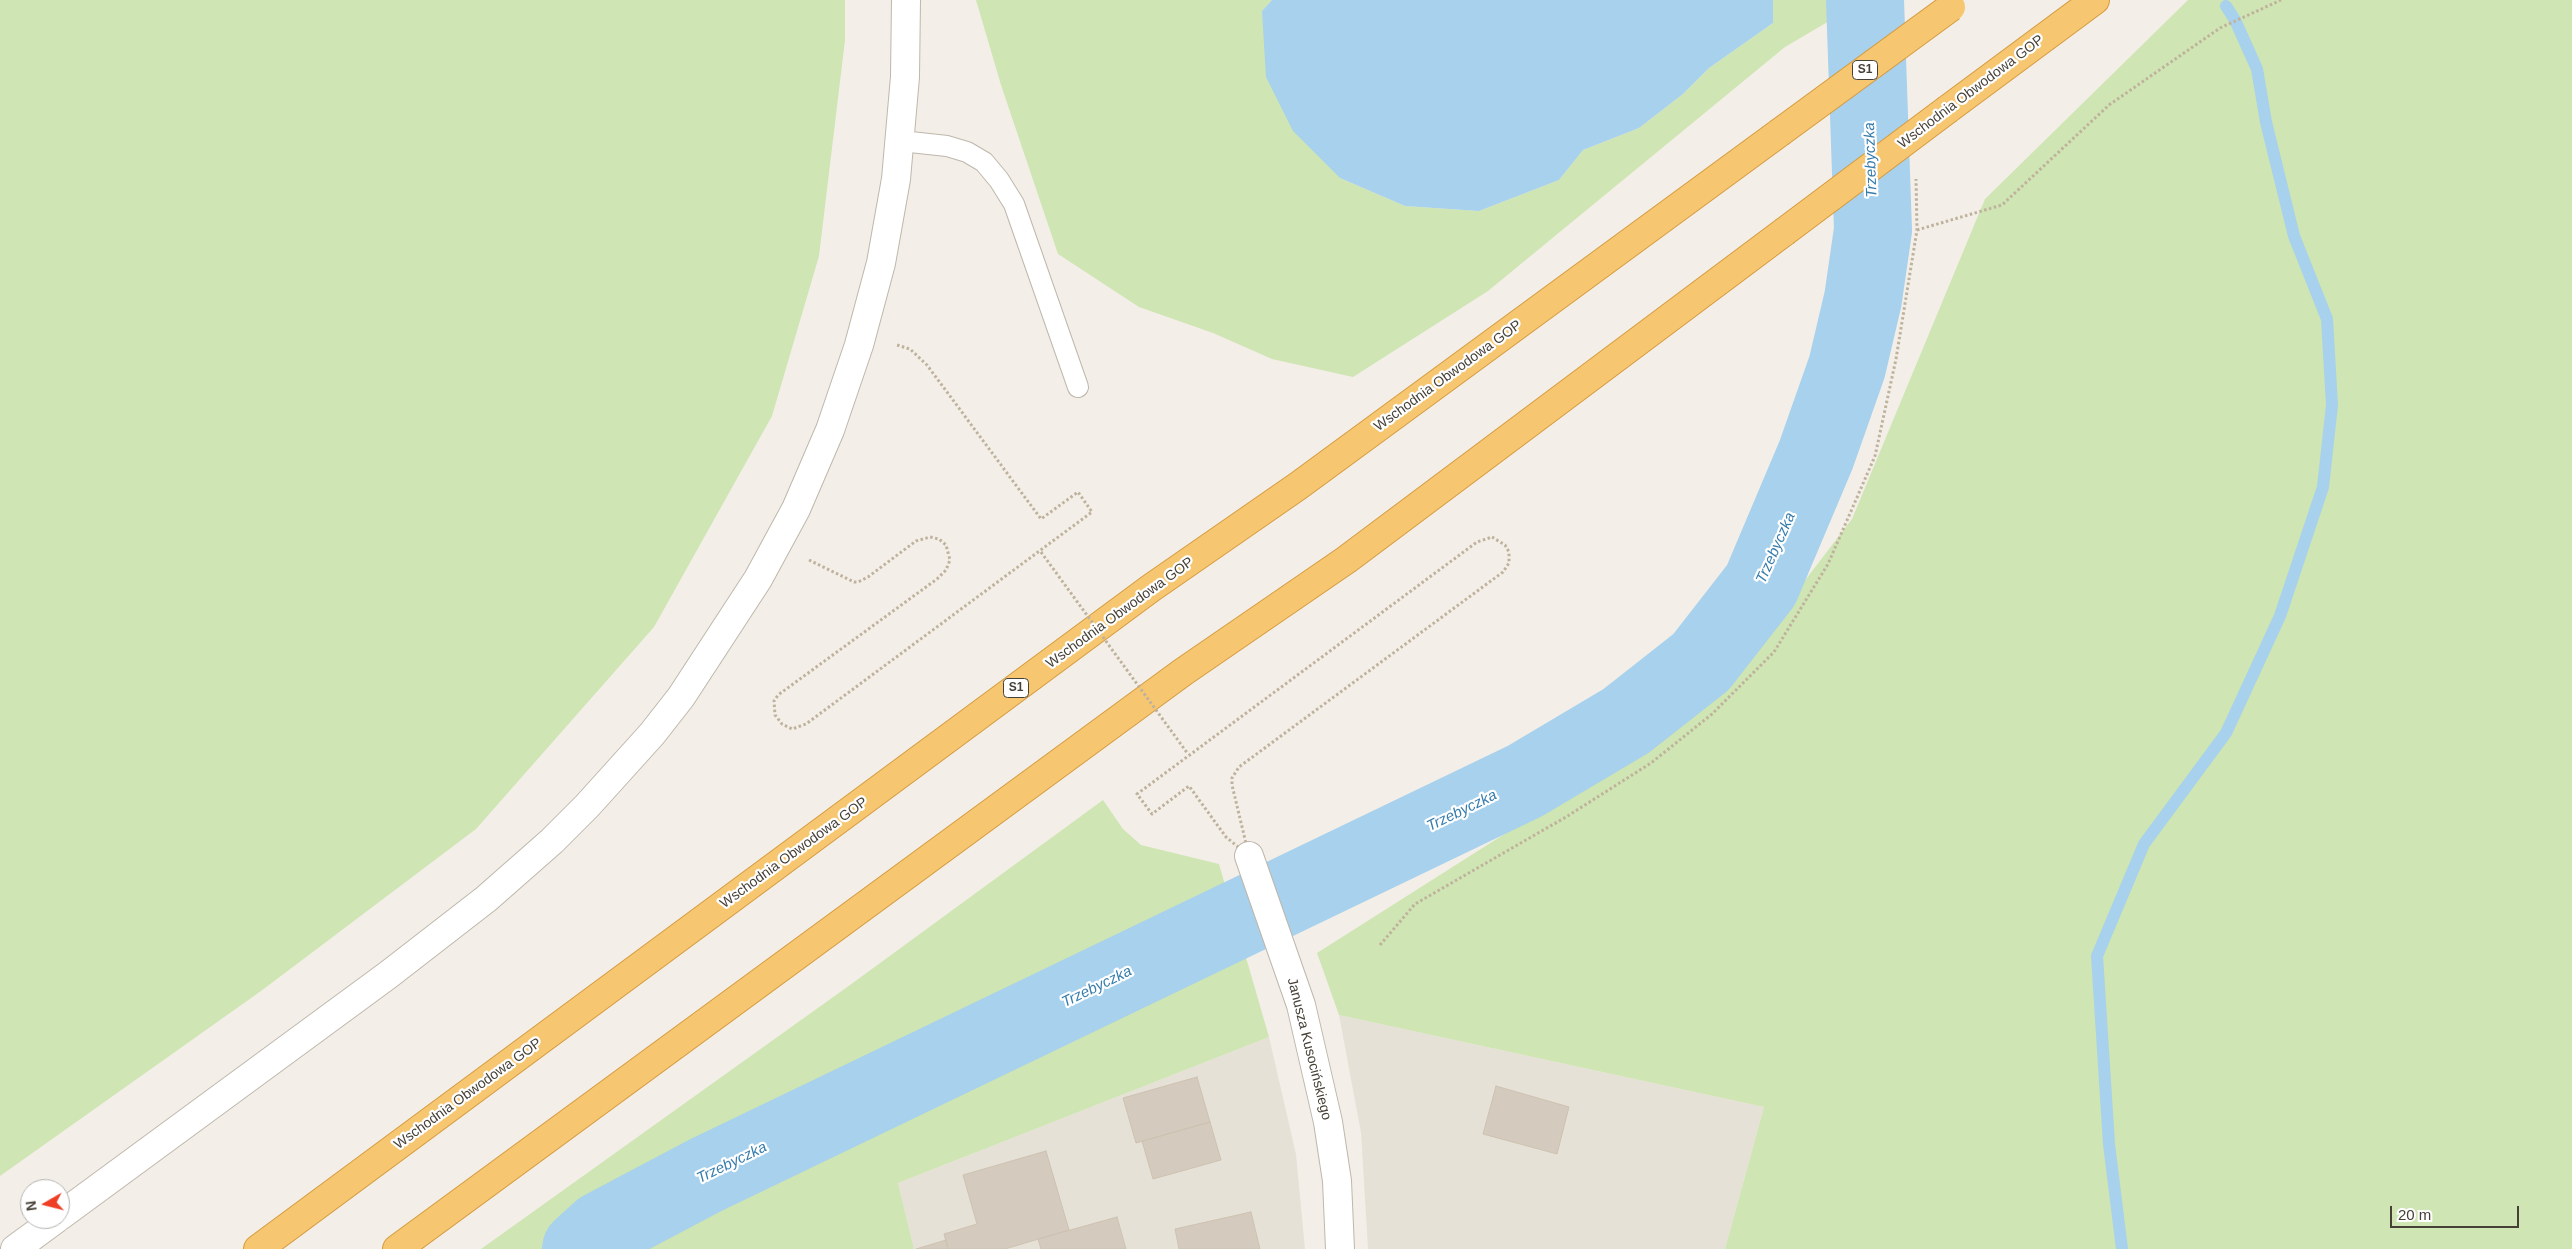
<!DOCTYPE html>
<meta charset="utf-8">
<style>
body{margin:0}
#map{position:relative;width:2572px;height:1249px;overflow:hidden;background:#f3efe8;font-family:Helvetica,sans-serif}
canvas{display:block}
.north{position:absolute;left:20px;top:1179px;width:50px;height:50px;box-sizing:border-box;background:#fff;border:1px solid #b5b3af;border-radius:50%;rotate:262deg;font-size:14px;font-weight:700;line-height:20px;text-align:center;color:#464037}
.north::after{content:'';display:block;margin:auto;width:18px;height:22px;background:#ee3e23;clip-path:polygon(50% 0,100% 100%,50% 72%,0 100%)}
.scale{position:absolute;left:2390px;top:1206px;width:129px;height:22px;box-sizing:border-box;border:2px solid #464037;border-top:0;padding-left:6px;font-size:15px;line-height:18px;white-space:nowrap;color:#464037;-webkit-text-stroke:4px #fff;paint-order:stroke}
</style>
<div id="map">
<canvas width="2572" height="1249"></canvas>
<div class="north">N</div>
<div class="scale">20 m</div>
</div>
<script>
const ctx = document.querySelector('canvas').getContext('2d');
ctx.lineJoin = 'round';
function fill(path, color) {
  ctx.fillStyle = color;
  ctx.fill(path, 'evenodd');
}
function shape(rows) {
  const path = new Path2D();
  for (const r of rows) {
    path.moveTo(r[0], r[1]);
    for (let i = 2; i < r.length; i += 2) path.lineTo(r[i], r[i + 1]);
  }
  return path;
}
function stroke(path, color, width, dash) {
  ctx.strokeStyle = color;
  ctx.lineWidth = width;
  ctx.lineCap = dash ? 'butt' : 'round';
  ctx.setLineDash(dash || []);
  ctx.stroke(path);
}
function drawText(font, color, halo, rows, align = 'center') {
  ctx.font = font + ' Helvetica,sans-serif';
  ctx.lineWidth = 4.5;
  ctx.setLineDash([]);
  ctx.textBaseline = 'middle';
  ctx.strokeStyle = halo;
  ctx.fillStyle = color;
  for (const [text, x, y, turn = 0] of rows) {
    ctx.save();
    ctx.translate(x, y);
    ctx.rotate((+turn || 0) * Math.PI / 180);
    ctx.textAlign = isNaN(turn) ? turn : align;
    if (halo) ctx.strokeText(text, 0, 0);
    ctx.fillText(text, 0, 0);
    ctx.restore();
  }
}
const residential = shape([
 [1339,1015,1764,1107,1725,1249,1368,1249,1361,1133],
 [1269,1037,1296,1154,1305,1249,914,1249,898,1183]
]);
const green = shape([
 [0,0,845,0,845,40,819,256,772,416,654,627,476,829,261,991,0,1176],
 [976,0,1272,0,1262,11,1340,178,1405,206,1479,211,1559,180,1583,150,1639,128,1683,94,1709,68,1773,23,1773,0,1865,0,1785,47,1488,291,1353,377,1272,359,1213,333,1139,307,1058,254,1001,85],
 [2188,0,2572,0,2572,1249,1725,1249,1764,1107,1339,1015,1317,953,1711,703,1852,519,1985,199],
 [1103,800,1123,829,1141,845,1219,864,1269,1037,898,1183,914,1249,481,1249,850,985]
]);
const water = shape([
 [1272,0,1773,0,1773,23,1709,68,1683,94,1639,128,1583,150,1559,180,1479,211,1405,206,1340,178,1293,131,1266,77,1262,11]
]);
const stream = shape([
 [2122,1249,2109,1144,2097,956,2144,844,2226,733,2280,616,2323,487,2332,405,2327,319,2294,236,2266,122,2257,69,2235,20,2226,6]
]);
const river = shape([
 [581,1249,602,1230,706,1175,1525,781,1626,721,1701,662,1761,585,1816,455,1847,367,1863,299,1873,230,1865,0]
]);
const building = shape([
 [1197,1077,1210,1122,1136,1143,1123,1098,1197,1077],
 [1496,1086,1569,1107,1557,1154,1483,1134,1496,1086],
 [1210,1122,1221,1160,1153,1179,1142,1141,1210,1122],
 [1046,1151,1069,1230,1005,1249,948,1249,944,1234,977,1224,963,1175,1046,1151],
 [1251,1212,1260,1249,1179,1249,1175,1229,1251,1212],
 [1117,1217,1126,1249,1041,1249,1038,1239,1117,1217],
 [946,1240,948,1249,916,1249,946,1240]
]);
const path = shape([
 [1917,230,2002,205,2109,105,2220,28,2281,0],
 [1492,537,1505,545,1509,552,1509,563,1503,572,1239,767,1232,778,1232,785,1249,856,1226,837,1189,786,1152,814,1137,794,1477,542,1492,537],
 [809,560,854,582,858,582,868,577,916,541,930,537,939,539,946,545,950,560,946,570,937,579,778,695,774,701,775,715,782,724,792,729,806,724,1092,512,1078,492,1041,519,927,365,910,349,897,345],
 [1380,945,1415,904,1566,817,1651,763,1712,714,1774,652,1828,564,1875,456,1896,359,1917,230,1916,179]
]);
const service = shape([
 [901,141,947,146,967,152,984,162,999,180,1014,204,1078,387]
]);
const minor = shape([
 [1249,856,1301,1005,1328,1122,1337,1181,1340,1249],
 [60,1216,388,975,486,899,552,841,587,806,652,734,681,697,758,579,796,509,830,430,859,345,881,263,896,179,905,77,906,0],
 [15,1249,56,1219]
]);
const motorway = shape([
 [1948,109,2095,0],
 [258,1249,1151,588,1298,486,1779,133],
 [397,1249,1183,672,1346,560,1784,232]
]);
const pathBridge = shape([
 [1041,552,1188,754]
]);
const motorwayBridge = shape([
 [1779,133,1951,7],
 [1784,232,1948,109]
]);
const shields = [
 [1865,70,25],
 [1016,688,25]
];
const shieldNames = [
 ["S1",1865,70],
 ["S1",1016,688]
];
const streetNames = [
 ["Wschodnia Obwodowa GOP",1971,92,-37],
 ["Wschodnia Obwodowa GOP",1448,376,-36],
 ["Wschodnia Obwodowa GOP",1120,613,-36],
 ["Wschodnia Obwodowa GOP",794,853,-36],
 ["Janusza Kusocińskiego",1309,1049,76],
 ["Wschodnia Obwodowa GOP",468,1094,-36]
];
const waterNames = [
 ["Trzebyczka",1871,160,-92],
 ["Trzebyczka",1776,548,-66],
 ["Trzebyczka",1462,811,-26],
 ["Trzebyczka",1097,987,-26],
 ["Trzebyczka",732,1163,-26]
];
fill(residential, '#e6e1d6');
fill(green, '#cfe5b3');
fill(water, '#a7d1ec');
stroke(stream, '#a7d1ec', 12);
stroke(river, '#a7d1ec', 78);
fill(building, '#d4cbbe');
stroke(building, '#cec2b1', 1);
stroke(service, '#beb7ab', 22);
stroke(minor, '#beb7ab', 30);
stroke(motorway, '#d59b40', 30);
stroke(path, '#bfb29d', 3, [2.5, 2.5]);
stroke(service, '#fff', 20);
stroke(minor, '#fff', 28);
stroke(motorway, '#f6c770', 28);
stroke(motorwayBridge, '#d59b40', 30, []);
stroke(pathBridge, '#bfb29d', 3, [2.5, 2.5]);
stroke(motorwayBridge, '#f6c770', 28);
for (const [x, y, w] of shields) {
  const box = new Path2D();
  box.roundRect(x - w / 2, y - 9.5, w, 19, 4);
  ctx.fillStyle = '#fff';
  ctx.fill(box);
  stroke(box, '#464037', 1);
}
drawText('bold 12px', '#464037', null, shieldNames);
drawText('14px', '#464037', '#fff', streetNames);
drawText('italic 15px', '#367cac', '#fff', waterNames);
</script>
